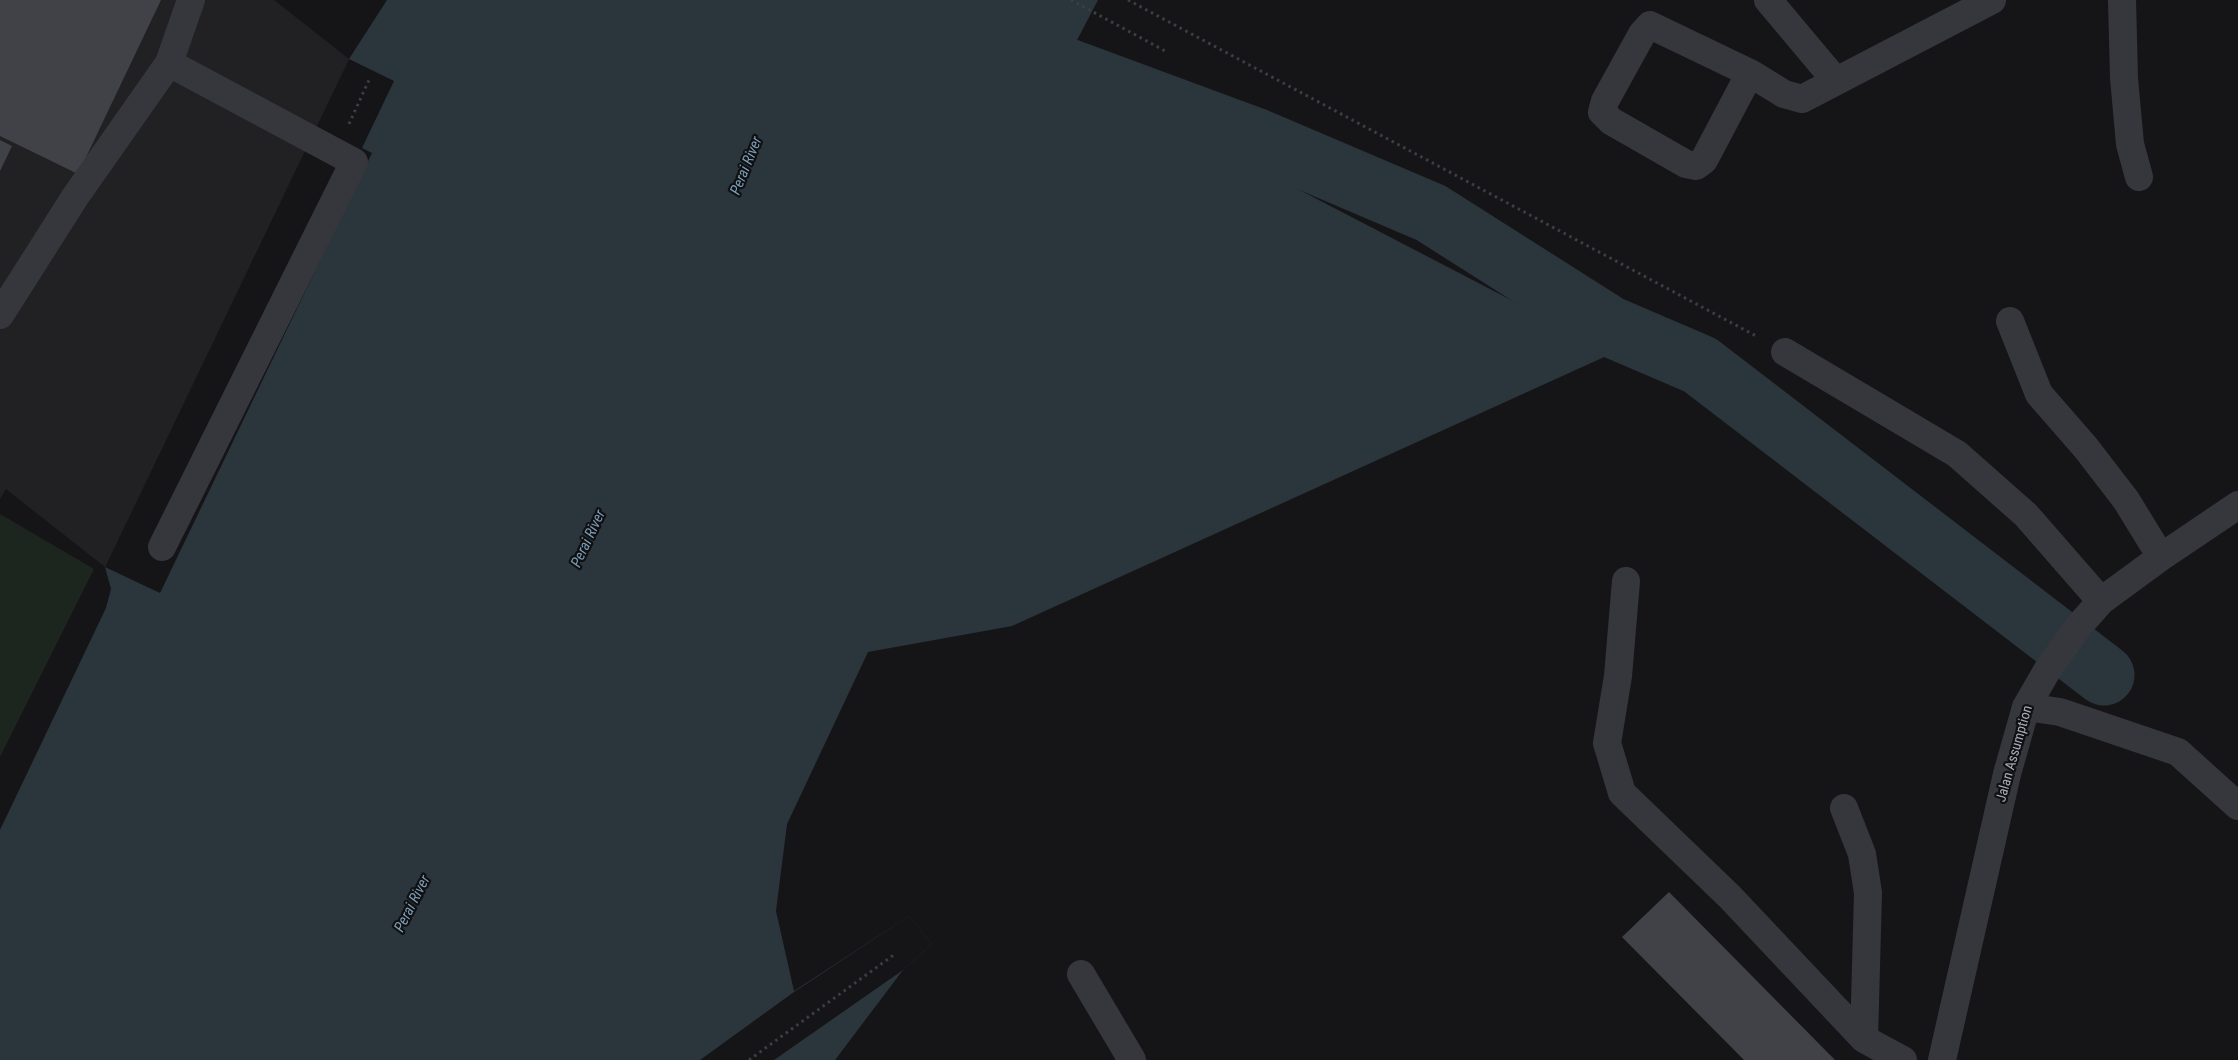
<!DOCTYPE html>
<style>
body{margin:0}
canvas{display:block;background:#151517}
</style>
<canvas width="2238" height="1060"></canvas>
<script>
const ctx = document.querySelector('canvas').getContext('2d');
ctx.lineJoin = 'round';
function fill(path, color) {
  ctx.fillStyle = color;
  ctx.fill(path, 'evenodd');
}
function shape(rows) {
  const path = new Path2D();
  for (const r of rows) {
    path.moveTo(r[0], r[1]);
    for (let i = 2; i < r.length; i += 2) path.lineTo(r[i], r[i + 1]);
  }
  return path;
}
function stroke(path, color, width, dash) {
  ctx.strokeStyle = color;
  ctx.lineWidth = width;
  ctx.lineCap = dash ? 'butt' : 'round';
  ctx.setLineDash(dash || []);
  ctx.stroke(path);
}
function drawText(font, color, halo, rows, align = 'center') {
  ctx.font = font + ' "Roboto Condensed",sans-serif';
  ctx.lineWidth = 4.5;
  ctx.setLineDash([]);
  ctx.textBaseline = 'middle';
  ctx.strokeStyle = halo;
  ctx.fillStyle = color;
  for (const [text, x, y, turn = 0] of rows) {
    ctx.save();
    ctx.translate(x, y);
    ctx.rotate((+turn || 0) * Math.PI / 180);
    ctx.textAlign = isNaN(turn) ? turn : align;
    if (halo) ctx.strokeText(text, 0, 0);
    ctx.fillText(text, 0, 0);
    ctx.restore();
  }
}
const built = shape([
 [0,0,274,0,349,59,105,567,6,489,0,499]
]);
const green = shape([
 [0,514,94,569,0,757]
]);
const water = shape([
 [387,0,1098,0,1063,67,1613,353,1012,626,868,652,787,824,776,911,794,991,909,916,932,944,903,970,835,1060,0,1060,0,830,106,608,111,589,105,567,349,59]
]);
const pier = shape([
 [349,59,394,81,362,148,372,153,160,593,105,567],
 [909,916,932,944,903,970,774,1060,700,1060,794,992]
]);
const river = shape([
 [903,0,1063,67,1255,138,1431,213,1609,326,1700,365,2104,675]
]);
const building = shape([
 [0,0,161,0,78,174,0,136],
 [0,140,12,146,0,171],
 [1669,892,1835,1060,1744,1060,1622,937]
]);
const path = shape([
 [1071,0,1167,52],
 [1128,0,1758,337],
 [349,124,369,80],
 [749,1060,895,954]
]);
const minor = shape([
 [1768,0,1836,81],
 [2122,0,2124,78,2130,144,2139,177],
 [1750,73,1704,160,1696,166,1686,164,1611,121,1602,112,1605,101,1642,34,1650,25,1750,73,1784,94,1802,99,1992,0],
 [0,315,75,197,169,63,191,0],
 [2010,321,2039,394,2086,448,2126,500,2161,557],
 [1785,352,1957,454,2026,515,2101,601],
 [162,547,354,162,169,63],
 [1626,581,1618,676,1607,743,1622,793,1730,897,1864,1039,1903,1060],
 [2026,707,2060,712,2178,752,2238,806],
 [1844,808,1862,854,1868,893,1864,1039],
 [1081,974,1132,1060],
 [1942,1060,2007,774,2026,707,2048,669,2078,627,2101,601,2161,557,2238,505]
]);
const streetNames = [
 ["Jalan Assumption",2015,754,-74]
];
const waterNames = [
 ["Perai River",747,166,-68],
 ["Perai River",589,539,-65],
 ["Perai River",413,904,-63]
];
fill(built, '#212124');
fill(green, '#1d261e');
fill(water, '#2b353c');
fill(pier, '#151517');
stroke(river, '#2b353c', 61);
fill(building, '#414248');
stroke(path, '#3c3e44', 3, [2.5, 4]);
stroke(minor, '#36373d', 28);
drawText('14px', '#a6acb8', '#101012', streetNames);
drawText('italic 15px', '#7b9cb6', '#101012', waterNames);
</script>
